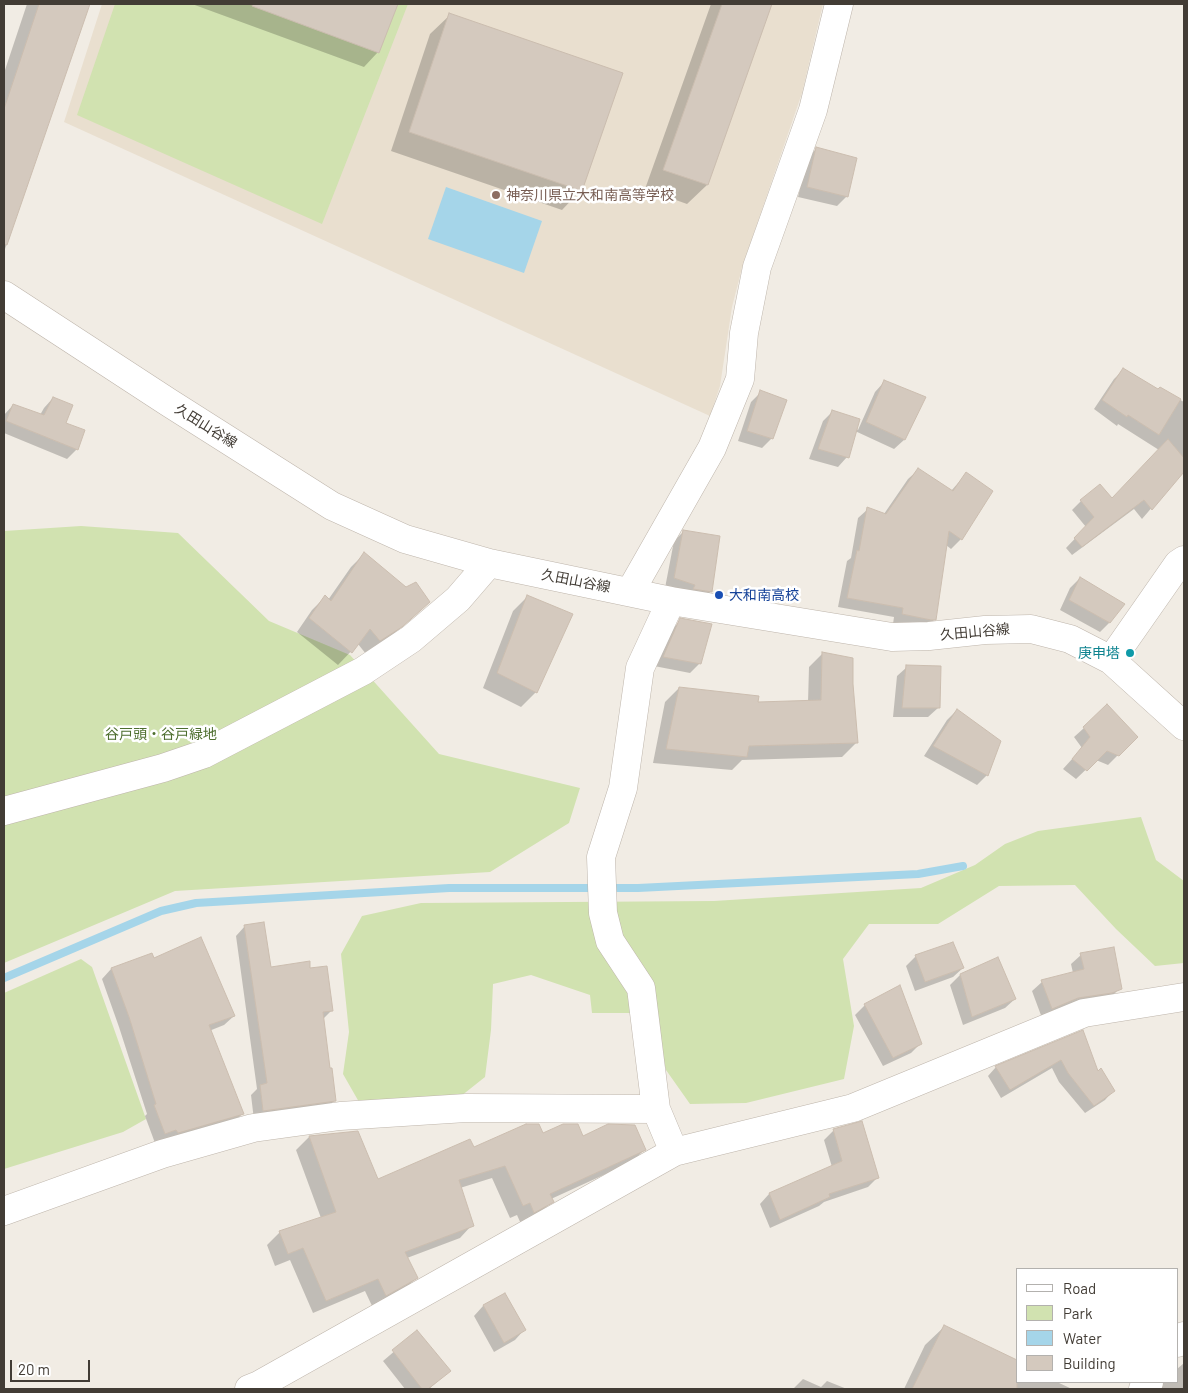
<!DOCTYPE html>
<meta charset="utf-8">
<style>
body{margin:0}
#map{position:relative;width:1188px;height:1393px;overflow:hidden;background:#f1ece4;font-family:Barlow,sans-serif}
canvas{display:block}
.frame{position:absolute;inset:0;border:5px solid #423c35;pointer-events:none}
.legend{position:absolute;left:1016px;top:1268px;width:162px;height:115px;box-sizing:border-box;background:#fff;border:1px solid #b3b1ae;margin:0;padding:6px 9px;list-style:none;font-size:15px;color:#423c35}
.legend li{display:flex;align-items:center;gap:10px;height:25px}
.legend b{width:25px;border:1px solid #b3b1ae}
.scale{position:absolute;left:10px;top:1360px;width:80px;height:22px;box-sizing:border-box;border:2px solid #423c35;border-top:0;padding-left:6px;font-size:15px;line-height:18px;white-space:nowrap;color:#423c35;-webkit-text-stroke:4px #fff;paint-order:stroke}
</style>
<div id="map">
<canvas width="1188" height="1393"></canvas>
<div class="frame"></div>
<ul class="legend">
<li><b style="height:6px;background:#fff"></b>Road</li>
<li><b style="height:14px;background:#d1e2b0"></b>Park</li>
<li><b style="height:14px;background:#a5d5e9"></b>Water</li>
<li><b style="height:14px;background:#d4c9be"></b>Building</li>
</ul>
<div class="scale">20 m</div>
</div>
<script>
const ctx = document.querySelector('canvas').getContext('2d');
ctx.lineJoin = 'round';
function fill(path, color) {
  ctx.fillStyle = color;
  ctx.fill(path, 'evenodd');
}
function shape(rows) {
  const path = new Path2D();
  for (const r of rows) {
    path.moveTo(r[0], r[1]);
    for (let i = 2; i < r.length; i += 2) path.lineTo(r[i], r[i + 1]);
  }
  return path;
}
function stroke(path, color, width, dash) {
  ctx.strokeStyle = color;
  ctx.lineWidth = width;
  ctx.lineCap = dash ? 'butt' : 'round';
  ctx.setLineDash(dash || []);
  ctx.stroke(path);
}
function drawText(font, color, halo, rows, align = 'center') {
  ctx.font = font + ' Barlow,"Noto Sans JP",sans-serif';
  ctx.lineWidth = 5;
  ctx.setLineDash([]);
  ctx.textBaseline = 'middle';
  ctx.strokeStyle = halo;
  ctx.fillStyle = color;
  for (const [text, x, y, turn = 0] of rows) {
    ctx.save();
    ctx.translate(x, y);
    ctx.rotate((+turn || 0) * Math.PI / 180);
    ctx.textAlign = isNaN(turn) ? turn : align;
    if (halo) ctx.strokeText(text, 0, 0);
    ctx.fillText(text, 0, 0);
    ctx.restore();
  }
}
const education = shape([
 [102,4,823,4,802,93,742,268,732,307,720,386,710,416,64,122]
]);
const green = shape([
 [115,4,408,4,322,224,77,115],
 [81,526,178,533,269,621,350,655,439,754,580,788,569,823,490,872,175,891,4,963,4,531],
 [1141,817,1156,860,1184,881,1184,963,1155,966,1116,929,1075,885,999,886,938,924,869,924,843,959,854,1026,844,1079,746,1103,690,1104,666,1070,652,1013,592,1013,590,995,531,975,493,984,491,1030,485,1077,456,1100,359,1102,343,1074,349,1032,341,954,362,916,421,903,714,901,921,888,975,865,1005,844,1038,831],
 [81,959,92,967,146,1119,123,1132,4,1169,4,993]
]);
const water = shape([
 [446,187,542,221,524,273,428,239]
]);
const shadow = shape([
 [27,4,88,4,4,252,4,73],
 [192,4,396,4,378,52,364,67],
 [711,4,771,4,707,185,687,204,645,189],
 [450,15,581,190,562,210,391,151,430,34],
 [817,148,847,196,837,206,798,197,807,158],
 [1123,370,1158,390,1160,389,1184,402,1184,470,1142,519,1134,509,1072,555,1066,548,1086,527,1072,510,1081,501,1112,500,1159,450,1118,424,1117,426,1094,409,1114,379],
 [884,382,924,398,904,440,894,449,855,431,847,457,838,467,809,459,823,421,833,411,858,430,875,392],
 [761,392,772,438,762,448,738,441,751,402],
 [53,398,77,449,67,459,4,433,4,415,13,405,40,415,44,408],
 [918,470,951,491,966,474,991,491,961,539,951,549,946,545,935,619,925,629,893,624,894,617,838,607,847,561,851,558,858,518,868,509,884,514,908,479],
 [684,531,711,591,702,601,665,588,674,541],
 [364,554,406,589,429,602,387,640,366,654,358,644,338,665,297,632,312,610,325,597,328,600,351,567],
 [1080,578,1110,622,1100,632,1060,610,1070,588],
 [528,596,536,692,521,707,483,688,513,611],
 [681,620,700,663,690,673,654,666,671,630],
 [823,653,856,743,842,757,742,760,732,770,653,763,665,702,679,688,756,703,808,702,809,667],
 [907,667,938,708,928,717,893,717,897,676],
 [957,710,1000,742,987,775,977,785,924,756,947,720],
 [1084,728,1136,737,1108,765,1096,760,1076,779,1063,769,1082,748,1074,737],
 [245,926,270,968,309,970,332,1010,322,1020,335,1100,325,1110,254,1120,251,1095,257,1089,236,936],
 [151,954,153,959,234,1016,224,1025,209,1031,242,1114,233,1124,155,1143,145,1116,147,1114,119,1027,102,979,111,969],
 [1081,955,1120,988,1110,998,1042,1018,1032,991,1042,982,1073,973,1071,964],
 [916,956,963,968,953,977,915,991,906,966],
 [998,958,1015,999,1005,1008,963,1025,950,985,960,975],
 [865,1005,921,1043,911,1053,883,1066,855,1015],
 [1082,1032,1097,1073,1113,1091,1105,1100,1085,1113,1059,1082,1052,1068,1001,1098,988,1076,996,1067],
 [834,1130,878,1177,868,1187,824,1202,819,1206,770,1228,760,1204,769,1194,832,1167,824,1140],
 [357,1132,377,1180,474,1149,542,1135,582,1137,645,1149,632,1162,551,1199,552,1201,539,1214,521,1224,517,1215,510,1218,492,1178,460,1188,472,1225,460,1238,407,1258,417,1277,404,1290,373,1308,365,1291,313,1313,290,1260,275,1266,267,1245,280,1232,321,1218,296,1150,309,1137],
 [504,1294,524,1330,515,1340,494,1352,474,1316,483,1306],
 [945,1326,1017,1382,1057,1382,1072,1389,904,1389,925,1345],
 [417,1332,449,1371,429,1389,405,1389,383,1361],
 [1184,1363,1184,1389,1161,1389,1159,1384,1161,1382,1177,1382,1177,1369],
 [803,1379,821,1387,827,1381,847,1389,793,1389]
]);
const stream = shape([
 [4,978,161,911,196,903,449,888,638,888,918,874,963,866]
]);
const building = shape([
 [39,4,90,4,7,245,4,244,4,109,39,4],
 [253,4,398,4,379,53,252,6,253,4],
 [722,4,772,4,708,185,663,170,722,4],
 [449,13,623,73,582,191,409,132,449,13],
 [816,147,857,158,848,197,807,187,816,147],
 [1123,368,1158,389,1160,387,1181,399,1159,435,1128,415,1127,417,1102,400,1123,368],
 [884,380,926,397,905,440,866,422,884,380],
 [760,390,787,400,773,439,747,431,760,390],
 [53,397,73,405,66,423,85,430,78,450,6,421,13,404,44,415,53,397],
 [832,410,860,419,849,458,818,449,832,410],
 [1168,439,1184,458,1184,472,1152,510,1144,500,1082,547,1074,538,1094,517,1080,500,1100,484,1112,498,1168,439],
 [918,468,953,491,966,472,993,491,962,540,949,531,936,620,931,620,902,614,903,608,847,598,857,550,859,551,867,507,886,514,918,468],
 [683,530,720,536,712,592,693,589,695,585,674,578,683,530],
 [364,552,406,587,416,582,430,602,402,627,380,641,370,629,352,653,309,618,325,595,331,601,364,552],
 [1080,577,1125,604,1110,623,1069,600,1080,577],
 [527,595,573,614,537,693,497,673,527,595],
 [680,618,712,624,701,664,663,657,680,618],
 [822,652,853,658,853,684,858,743,749,746,747,757,666,749,679,687,759,696,758,702,821,700,822,652],
 [906,665,941,666,940,708,902,708,906,665],
 [1107,704,1138,737,1119,756,1107,751,1087,771,1072,759,1090,737,1083,727,1107,704],
 [957,709,1001,741,988,776,933,746,957,709],
 [264,922,271,967,310,961,310,968,327,966,333,1011,323,1012,330,1068,332,1068,336,1101,263,1111,260,1085,267,1083,244,925,264,922],
 [201,937,235,1016,209,1025,244,1114,178,1133,176,1130,165,1134,154,1105,156,1104,129,1017,111,968,152,953,154,958,201,937],
 [953,942,964,968,925,982,915,955,953,942],
 [1114,947,1122,989,1112,993,1078,998,1052,1009,1041,980,1084,969,1080,953,1114,947],
 [998,957,1016,999,972,1017,960,974,998,957],
 [900,985,922,1044,893,1058,864,1004,900,985],
 [1083,1030,1098,1071,1101,1068,1115,1091,1094,1106,1068,1073,1061,1060,1010,1090,995,1066,1083,1030],
 [862,1121,879,1178,829,1194,830,1197,780,1220,769,1193,842,1161,833,1129,862,1121],
 [526,1124,539,1124,543,1133,563,1124,578,1124,583,1136,608,1124,635,1125,646,1150,550,1194,554,1202,534,1213,530,1203,523,1206,505,1166,459,1180,474,1226,405,1252,418,1278,386,1296,378,1279,326,1301,303,1248,288,1254,279,1231,336,1212,309,1136,358,1131,378,1179,470,1139,474,1147,526,1124],
 [505,1293,526,1330,504,1343,483,1305,505,1293],
 [944,1325,1017,1360,1017,1389,912,1389,944,1325],
 [417,1330,451,1371,428,1389,422,1389,392,1350,417,1330]
]);
const street = shape([
 [4,295,168,402,332,506,405,539,489,563,671,601,892,637,929,636,985,630,1031,629,1070,639,1111,660,1184,726],
 [630,592,712,448,740,379,744,333,757,267,813,110,839,4],
 [671,601,640,668,623,788,601,857,603,913,610,941,641,988,656,1109,674,1152],
 [1111,660,1178,564,1184,560],
 [4,811,163,768,204,754,363,671,411,639,458,599,489,563],
 [4,1211,162,1154,253,1128,340,1116,466,1108,656,1109],
 [1177,1343,1184,1336],
 [249,1389,259,1385,674,1152,853,1108,1084,1013,1184,997],
 [1143,1389,1149,1382]
]);
const markers = [
 [496,195,5,"#8d6e63"],
 [719,595,5,"#1a4fb4"],
 [1130,653,5,"#0f9aa8"]
];
const educationNames = [
 ["神奈川県立大和南高等学校",506,195]
];
const streetNames = [
 ["久田山谷線",206,426,32],
 ["久田山谷線",576,581,11],
 ["久田山谷線",975,632,-5]
];
const transitNames = [
 ["大和南高校",729,595]
];
const cultureNames = [
 ["庚申塔",1120,653]
];
const parkNames = [
 ["谷戸頭・谷戸緑地",161,734]
];
fill(education, '#e9dfcf');
fill(green, '#d1e2b0');
fill(water, '#a5d5e9');
fill(shadow, '#0003');
stroke(stream, '#a5d5e9', 8);
fill(building, '#d4c9be');
stroke(building, '#cbbdaf', 1);
stroke(street, '#beb5ab', 29);
stroke(street, '#fff', 28);
for (const [x, y, r, color] of markers) {
  const dot = new Path2D();
  dot.arc(x, y, r, 0, 2 * Math.PI);
  ctx.fillStyle = color;
  ctx.fill(dot);
  stroke(dot, '#fff', 2);
}
drawText('14px', '#785e54', '#fff', educationNames, 'left');
drawText('14px', '#423c35', '#fff', streetNames);
drawText('14px', '#164399', '#fff', transitNames, 'left');
drawText('14px', '#0d838f', '#fff', cultureNames, 'right');
drawText('14px', '#4d6e2e', '#fff', parkNames);
</script>
